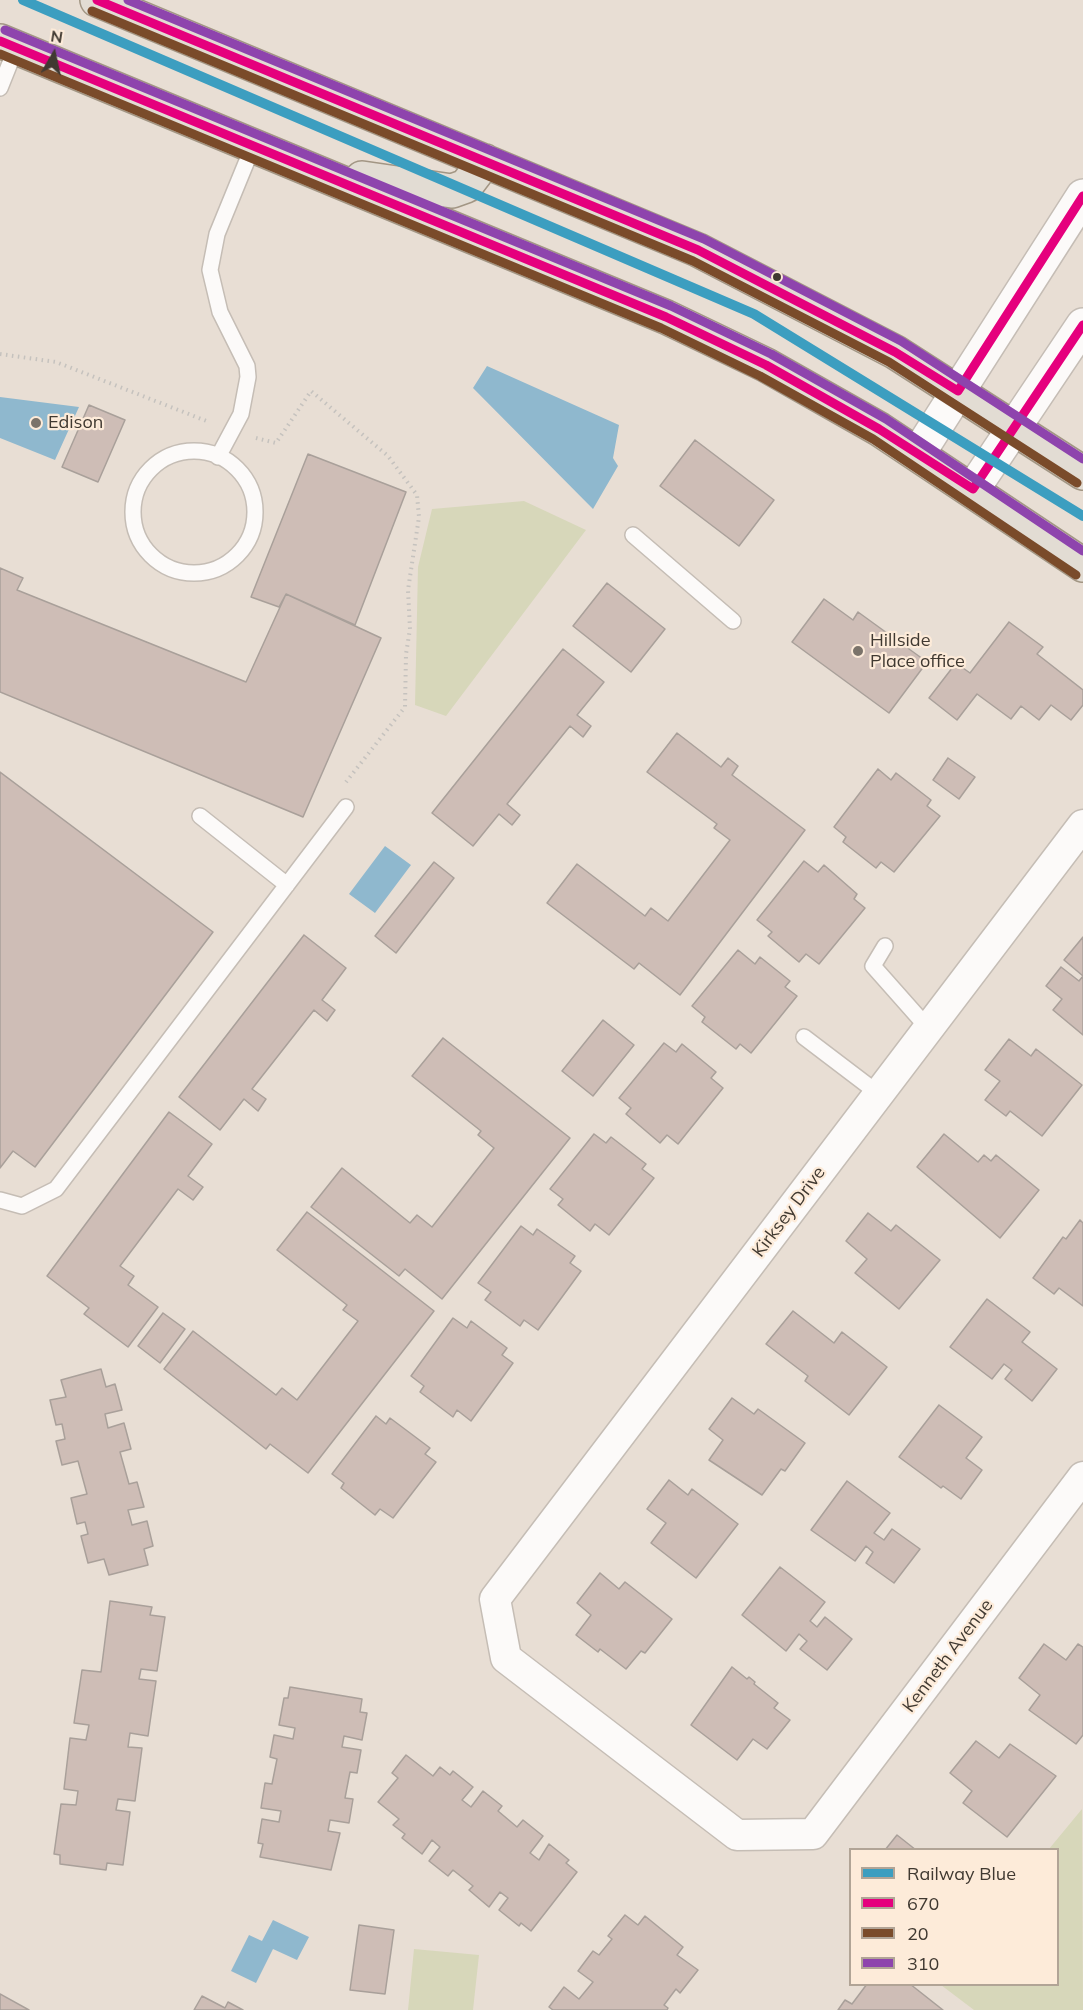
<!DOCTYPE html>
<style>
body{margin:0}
#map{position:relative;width:1083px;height:2010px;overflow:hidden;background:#e8ded4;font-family:Mulish,sans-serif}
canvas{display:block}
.legend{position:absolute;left:849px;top:1848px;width:210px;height:138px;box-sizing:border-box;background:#fdebd9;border:2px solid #b1a496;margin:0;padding:8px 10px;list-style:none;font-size:18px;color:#403931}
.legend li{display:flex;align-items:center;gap:12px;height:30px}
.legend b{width:30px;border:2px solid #b1a496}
.north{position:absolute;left:24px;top:24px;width:60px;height:60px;-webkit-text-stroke:4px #fdebd9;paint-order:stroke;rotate:9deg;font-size:16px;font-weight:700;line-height:24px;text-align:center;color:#403931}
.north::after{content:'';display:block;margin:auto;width:21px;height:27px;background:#403931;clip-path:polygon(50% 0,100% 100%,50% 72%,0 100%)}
</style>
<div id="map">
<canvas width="1083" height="2010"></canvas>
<ul class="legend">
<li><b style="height:8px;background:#3c9ec0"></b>Railway Blue</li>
<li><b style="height:8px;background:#e5007d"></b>670</li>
<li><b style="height:8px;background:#7a4b2a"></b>20</li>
<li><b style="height:8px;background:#8e44ad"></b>310</li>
</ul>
<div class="north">N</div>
</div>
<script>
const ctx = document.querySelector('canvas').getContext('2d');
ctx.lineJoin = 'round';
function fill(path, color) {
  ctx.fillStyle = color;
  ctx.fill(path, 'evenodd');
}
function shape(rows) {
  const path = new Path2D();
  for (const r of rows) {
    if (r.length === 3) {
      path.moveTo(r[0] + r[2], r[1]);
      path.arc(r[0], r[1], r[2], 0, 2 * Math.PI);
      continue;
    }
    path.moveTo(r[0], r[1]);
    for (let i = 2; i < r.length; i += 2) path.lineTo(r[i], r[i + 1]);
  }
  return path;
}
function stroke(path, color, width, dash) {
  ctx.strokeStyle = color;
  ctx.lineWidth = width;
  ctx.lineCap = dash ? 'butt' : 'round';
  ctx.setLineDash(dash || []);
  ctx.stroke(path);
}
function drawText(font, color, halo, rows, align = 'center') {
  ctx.font = font + ' Mulish,sans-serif';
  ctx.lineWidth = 4.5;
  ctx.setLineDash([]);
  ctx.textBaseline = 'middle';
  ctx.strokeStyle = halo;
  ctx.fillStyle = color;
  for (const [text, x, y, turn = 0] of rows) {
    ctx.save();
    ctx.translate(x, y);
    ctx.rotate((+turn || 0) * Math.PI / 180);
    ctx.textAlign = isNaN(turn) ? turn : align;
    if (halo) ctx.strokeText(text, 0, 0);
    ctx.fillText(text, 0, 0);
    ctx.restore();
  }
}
const green = shape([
 [524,501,586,530,446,716,415,705,418,567,432,509],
 [1082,1809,1083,2010,974,2010,941,1985,1058,1984,1058,1850,1049,1849],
 [414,1949,479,1955,473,2010,408,2010]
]);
const water = shape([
 [487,366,619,425,613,458,618,466,593,509,473,388],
 [0,397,79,407,55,460,0,438],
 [385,846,411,865,375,913,349,894],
 [273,1920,309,1937,297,1960,273,1949,256,1983,231,1971,249,1935,262,1941]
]);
const building = shape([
 [89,405,125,420,98,482,62,467,89,405],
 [695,440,774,500,739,546,660,486,695,440],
 [308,454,406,492,355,625,286,594,279,607,251,597,308,454],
 [0,568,23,578,17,590,246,682,286,594,381,638,303,817,0,692,0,568],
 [607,583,665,629,631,672,573,626,607,583],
 [824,599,853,620,858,612,927,662,889,713,792,642,824,599],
 [1009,622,1043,647,1037,654,1083,690,1083,705,1071,720,1051,705,1039,720,1021,706,1011,719,977,694,957,720,929,698,956,663,970,673,1009,622],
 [563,649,604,682,577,715,591,726,583,737,570,726,507,804,520,815,512,825,499,814,473,846,432,813,563,649],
 [677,733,721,767,728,758,738,766,732,775,805,830,680,995,639,963,634,969,547,903,577,864,645,916,651,908,668,921,730,840,714,828,717,824,647,772,677,733],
 [948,758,975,777,959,799,933,780,948,758],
 [878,769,891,780,896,773,931,800,927,806,940,816,894,872,881,862,876,868,843,842,846,837,834,827,878,769],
 [0,772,213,932,35,1167,13,1151,0,1168,0,772],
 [804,861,818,872,824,865,857,894,854,899,865,908,819,964,806,954,799,962,768,936,772,932,757,920,804,861],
 [434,862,454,878,396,953,375,936,434,862],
 [304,935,346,968,322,1000,335,1010,327,1021,314,1010,252,1089,266,1099,258,1111,244,1099,220,1130,179,1097,304,935],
 [1083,937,1083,976,1064,960,1083,937],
 [738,950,755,964,760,957,790,981,785,987,797,996,751,1053,740,1044,736,1049,702,1022,705,1017,692,1006,738,950],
 [1061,967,1079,981,1083,976,1083,1035,1053,1010,1062,999,1046,986,1061,967],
 [603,1020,634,1045,593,1096,562,1071,603,1020],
 [443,1038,570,1138,442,1299,405,1269,399,1276,311,1207,342,1168,410,1223,417,1215,432,1227,494,1148,478,1135,481,1131,412,1076,443,1038],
 [1009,1039,1031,1056,1036,1049,1082,1085,1042,1136,1010,1111,1006,1116,985,1100,1000,1081,985,1070,1009,1039],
 [664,1043,676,1052,682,1044,716,1072,711,1078,723,1088,678,1144,667,1135,660,1143,626,1114,631,1108,619,1098,664,1043],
 [169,1112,212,1144,188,1176,203,1187,193,1200,178,1189,120,1266,134,1276,128,1285,158,1307,128,1347,84,1314,89,1308,47,1276,169,1112],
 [594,1134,606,1143,611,1137,646,1164,642,1169,654,1178,609,1235,595,1224,590,1231,558,1205,563,1199,550,1189,594,1134],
 [944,1134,978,1162,984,1155,991,1161,996,1155,1039,1190,1000,1238,917,1167,944,1134],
 [307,1212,434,1311,308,1473,270,1444,266,1449,164,1369,193,1331,276,1395,282,1388,297,1400,358,1321,343,1310,347,1305,277,1250,307,1212],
 [868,1213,891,1231,896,1225,940,1260,899,1309,855,1273,867,1259,846,1241,868,1213],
 [1080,1220,1083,1223,1083,1306,1059,1288,1054,1294,1033,1278,1063,1237,1066,1239,1080,1220],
 [521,1226,533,1235,537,1229,575,1256,570,1263,581,1271,538,1330,524,1320,520,1326,485,1300,491,1292,478,1283,521,1226],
 [987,1299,1030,1332,1022,1342,1057,1369,1032,1401,1005,1379,1012,1370,1004,1364,992,1379,950,1347,987,1299],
 [793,1311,834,1343,842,1332,887,1367,849,1415,805,1381,808,1376,766,1344,793,1311],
 [163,1313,185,1329,160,1363,138,1346,163,1313],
 [453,1318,467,1328,471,1321,507,1348,502,1355,513,1363,471,1421,457,1410,453,1417,420,1392,424,1386,411,1376,453,1318],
 [101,1369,106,1387,115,1384,122,1410,105,1414,108,1428,124,1423,131,1449,120,1452,129,1484,137,1482,144,1507,128,1510,132,1525,147,1521,153,1546,144,1549,148,1565,109,1575,104,1559,88,1563,81,1536,88,1534,85,1522,77,1524,71,1498,87,1494,78,1461,62,1465,56,1441,65,1439,62,1424,56,1425,50,1400,66,1397,61,1380,101,1369],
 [732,1398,754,1414,758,1409,805,1443,785,1471,781,1469,762,1495,709,1460,723,1440,709,1429,732,1398],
 [939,1405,982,1437,966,1458,982,1470,961,1499,943,1486,941,1488,899,1457,939,1405],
 [376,1416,386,1424,390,1418,430,1448,425,1454,436,1462,393,1518,380,1509,375,1515,341,1488,344,1483,332,1474,376,1416],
 [669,1480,688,1495,692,1489,738,1524,696,1578,651,1543,666,1523,647,1509,669,1480],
 [847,1481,890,1513,874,1533,884,1540,892,1529,920,1549,894,1583,866,1563,873,1552,866,1546,855,1561,811,1530,847,1481],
 [780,1567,825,1602,810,1621,817,1627,825,1617,852,1639,827,1670,800,1649,807,1641,799,1634,786,1651,742,1615,780,1567],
 [600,1573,619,1589,625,1582,672,1619,645,1653,641,1651,626,1669,600,1649,598,1652,576,1635,591,1615,577,1603,600,1573],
 [110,1601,152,1607,150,1615,165,1617,157,1671,141,1669,139,1679,156,1681,148,1736,130,1733,128,1747,142,1748,135,1801,118,1799,116,1810,130,1812,123,1865,107,1863,106,1870,60,1864,60,1855,54,1854,61,1804,76,1805,78,1791,64,1789,70,1738,86,1740,89,1725,74,1723,82,1670,101,1672,110,1601],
 [1044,1644,1066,1660,1078,1644,1083,1647,1083,1735,1076,1744,1029,1710,1040,1695,1019,1678,1044,1644],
 [732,1667,747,1679,749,1677,755,1682,754,1684,778,1703,774,1708,790,1720,767,1749,753,1739,737,1760,691,1725,732,1667],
 [290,1687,362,1699,360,1712,367,1713,362,1740,344,1736,342,1747,361,1750,357,1773,350,1772,345,1798,353,1799,349,1823,330,1820,328,1831,340,1833,331,1870,260,1857,263,1844,258,1843,262,1819,279,1822,281,1811,261,1808,265,1783,272,1784,277,1759,270,1757,274,1735,293,1739,295,1728,279,1725,284,1698,288,1698,290,1687],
 [976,1741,999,1758,1010,1744,1056,1776,1007,1837,963,1803,972,1791,950,1773,976,1741],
 [406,1755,433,1776,440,1767,450,1775,453,1771,473,1787,462,1800,471,1807,483,1791,502,1806,498,1811,517,1827,523,1820,543,1836,530,1853,539,1860,549,1844,569,1860,566,1863,577,1872,531,1931,521,1923,519,1926,499,1910,508,1898,500,1892,489,1907,469,1890,473,1886,453,1870,448,1876,429,1861,440,1847,432,1840,422,1854,402,1838,405,1834,393,1825,399,1819,378,1802,398,1778,392,1773,406,1755],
 [897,1835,916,1850,885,1850,897,1835],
 [625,1915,638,1925,645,1916,683,1947,677,1955,698,1970,680,1993,676,1989,664,2005,668,2008,667,2010,553,2010,549,2007,564,1987,579,1999,593,1982,578,1971,593,1951,599,1955,612,1939,608,1936,625,1915],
 [359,1925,394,1930,385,1994,350,1990,359,1925],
 [867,1984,910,1984,943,2010,838,2010,845,2000,852,2004,867,1984],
 [0,1994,29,2010,0,2010,0,1994],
 [202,1996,225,2008,228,2002,243,2010,194,2010,202,1996]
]);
const path = shape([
 [0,354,56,362,209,422],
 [256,438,276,443,311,391,388,456,417,495,419,517,408,590,410,629,406,654,405,707,346,782]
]);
const service = shape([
 [0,88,16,48],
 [194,512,61],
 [218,457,241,414,248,377,247,366,220,312,210,270,217,234,253,146],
 [633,535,733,621],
 [200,816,287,885],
 [885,946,873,966,927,1027],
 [804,1037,879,1094],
 [0,1200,22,1206,56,1189,346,807]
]);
const minor = shape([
 [1083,825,495,1599,506,1658,737,1835,813,1834,1083,1477]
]);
const tertiary = shape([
 [918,454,1083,196],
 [973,489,1083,325]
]);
const primary = shape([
 [97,0,698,250,895,352,1083,473],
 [0,41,666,317,766,365,879,429,1083,565],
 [362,178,452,191,466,186,485,161]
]);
const bus1 = shape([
 [97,0,698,250,895,352,958,391,1083,196],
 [0,41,666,317,766,365,879,429,973,489,1083,325]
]);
const bus2 = shape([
 [92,11,693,261,889,362,1077,483],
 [0,54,661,328,760,376,873,439,1076,575]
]);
const bus3 = shape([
 [128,0,704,239,901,341,1083,459],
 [5,30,671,306,771,354,886,419,1083,551]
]);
const rail1 = shape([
 [23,0,754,314,1083,516]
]);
const markers = [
 [777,277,5,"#403931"],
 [36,423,6,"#7b736a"],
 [858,651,6,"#7b736a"]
];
const poiNames = [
 ["Edison",48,423],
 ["Hillside",870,641],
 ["Place office",870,662]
];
const streetNames = [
 ["Kirksey Drive",789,1212,-53],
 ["Kenneth Avenue",948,1656,-53]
];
fill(green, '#d7d7ba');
fill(water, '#8fb8ce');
fill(building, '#cebdb6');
stroke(building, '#a9a09a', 1.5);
stroke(service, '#c5bdb5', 18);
stroke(minor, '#c5bdb5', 33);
stroke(tertiary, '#c5bdb5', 36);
stroke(primary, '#a29684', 36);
stroke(path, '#c5c2be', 4, [1.5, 4.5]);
stroke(service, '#fcfaf9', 15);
stroke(minor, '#fcfaf9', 30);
stroke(tertiary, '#fcfaf9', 33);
stroke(primary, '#e2dcd3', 33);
stroke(bus1, '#e5007d', 9);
stroke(bus2, '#7a4b2a', 9);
stroke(bus3, '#8e44ad', 9);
stroke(rail1, '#3c9ec0', 10);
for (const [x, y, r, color] of markers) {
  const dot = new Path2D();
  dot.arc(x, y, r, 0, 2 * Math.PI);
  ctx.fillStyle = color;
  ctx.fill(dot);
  stroke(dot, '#fdebd9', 2);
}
drawText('18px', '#403931', '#fdebd9', poiNames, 'left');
drawText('18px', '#403931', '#fdebd9', streetNames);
</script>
